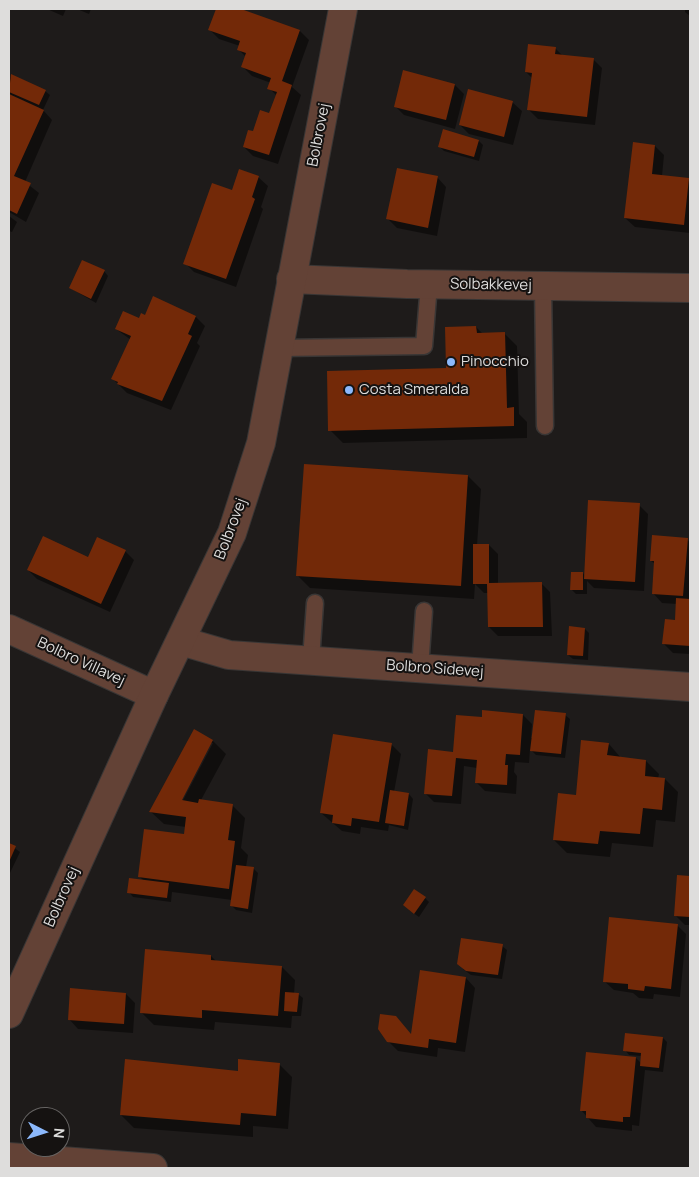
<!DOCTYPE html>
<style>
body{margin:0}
#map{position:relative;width:699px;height:1177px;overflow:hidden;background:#1e1b1a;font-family:Manrope,sans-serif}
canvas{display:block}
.frame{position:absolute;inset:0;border:10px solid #dedddc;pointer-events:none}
.north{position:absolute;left:20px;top:1107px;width:50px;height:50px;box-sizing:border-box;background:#151211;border:1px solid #656362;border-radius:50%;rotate:95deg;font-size:14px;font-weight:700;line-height:20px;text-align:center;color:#dedddc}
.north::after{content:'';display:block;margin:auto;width:18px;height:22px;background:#8cb9fc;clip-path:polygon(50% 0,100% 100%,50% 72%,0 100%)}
</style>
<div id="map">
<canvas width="699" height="1177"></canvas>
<div class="frame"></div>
<div class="north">N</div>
</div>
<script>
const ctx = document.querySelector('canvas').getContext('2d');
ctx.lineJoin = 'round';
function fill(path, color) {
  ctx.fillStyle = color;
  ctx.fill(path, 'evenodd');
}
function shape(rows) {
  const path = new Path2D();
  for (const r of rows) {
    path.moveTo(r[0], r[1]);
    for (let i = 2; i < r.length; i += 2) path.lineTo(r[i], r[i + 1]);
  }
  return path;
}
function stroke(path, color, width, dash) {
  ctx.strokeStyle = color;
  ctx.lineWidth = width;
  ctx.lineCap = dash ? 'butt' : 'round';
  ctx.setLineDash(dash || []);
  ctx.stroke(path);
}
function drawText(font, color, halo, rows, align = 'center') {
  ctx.font = font + ' Manrope,sans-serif';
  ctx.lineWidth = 4;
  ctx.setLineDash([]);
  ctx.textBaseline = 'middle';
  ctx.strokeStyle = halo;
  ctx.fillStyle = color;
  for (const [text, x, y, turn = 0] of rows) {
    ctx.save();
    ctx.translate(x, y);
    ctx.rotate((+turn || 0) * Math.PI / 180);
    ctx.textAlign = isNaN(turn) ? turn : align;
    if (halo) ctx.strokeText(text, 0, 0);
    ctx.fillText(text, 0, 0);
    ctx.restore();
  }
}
const shadow = shape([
 [47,9,66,9,63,16],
 [77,9,91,9,89,14],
 [217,9,237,9,300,31,309,40,292,87,301,95,278,164,253,156,244,147,270,115,277,96,269,88,271,83,252,76,243,67,246,57,238,49,240,46,219,39,210,30],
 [685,9,690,9,690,16,685,12],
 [529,45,556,49,563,56,593,59,602,68,595,125,538,119,528,109,532,78,526,72],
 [11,76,45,91,50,95,43,110,52,120,25,182,39,193,26,222,9,212,9,96,13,98,9,93,9,81],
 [455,85,464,94,455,129,404,115,395,106],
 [512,102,522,111,513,145,469,134,460,125],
 [479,141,483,145,479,161,444,151,439,146],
 [634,144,655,146,664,155,662,176,690,181,690,233,635,227,625,218],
 [258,177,268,186,261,207,263,209,236,287,194,272,185,263,233,191],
 [437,177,446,187,437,236,397,228,388,219],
 [9,216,17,222,12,232,9,231],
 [104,271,108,276,96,303,70,288],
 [196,317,205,326,197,343,200,346,171,410,127,393,113,379,131,340,116,329,139,319],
 [476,327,483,334,504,333,517,346,519,414,527,422,527,438,343,443,330,430,448,369],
 [468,476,481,489,477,545,489,545,498,554,498,584,541,583,550,592,552,636,498,636,489,627,489,593,484,593,475,584,474,599,310,588,297,575],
 [639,505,648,514,644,591,594,588,587,581,587,594,576,594,571,589,583,573,585,576],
 [687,539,690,543,690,654,673,653,664,644,676,622,677,604,662,603,653,593,655,564,651,561],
 [125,551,134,560,110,612,37,579,28,570],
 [585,629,589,633,588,660,573,659,568,655],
 [523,715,532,724,531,738,533,738,565,715,570,719,565,758,536,755,530,749,529,763,515,762,514,772,517,776,516,794,485,791,476,782,477,768,464,766,461,804,434,802,425,793,483,718],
 [195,731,213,741,226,754,201,800,232,805,245,818,241,848,248,855,246,867,253,868,258,873,252,913,236,910,232,906,232,900,172,892,171,902,133,897,129,892,144,881,139,876,185,836,186,827,164,824,151,812],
 [210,743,213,743,180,806,178,805],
 [391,744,401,754,394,792,409,794,413,799,408,830,389,825,388,831,361,827,360,834,342,831,321,813],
 [609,744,621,758,646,761,659,774,658,779,665,779,678,792,675,822,656,820,653,847,612,843,610,857,567,853,554,840],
 [9,844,20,852,9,875],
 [678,876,690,878,690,925,685,925,676,916],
 [425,898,429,902,419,917,409,910],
 [677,925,686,934,680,997,654,994,653,999,639,998,633,993,614,990,604,981],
 [502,946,507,950,502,979,471,975,463,969],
 [211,956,216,961,282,967,295,980,294,994,298,994,303,998,301,1016,292,1016,291,1028,215,1022,214,1030,154,1025,141,1012],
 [466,978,475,988,465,1052,438,1048,437,1057,398,1051,388,1041,414,1040],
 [126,994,135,1003,133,1033,78,1029,69,1019],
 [663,1038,667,1042,663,1072,645,1070,639,1126,632,1125,632,1131,596,1127,581,1110,636,1058,642,1064,642,1056,629,1055,625,1050],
 [279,1064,292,1077,288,1129,253,1126,253,1137,134,1128,121,1115,239,1072]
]);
const building = shape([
 [216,9,241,9,300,30,282,81,292,85,269,155,243,147,248,130,253,131,260,110,269,113,277,92,267,89,271,78,241,67,246,53,237,50,240,41,208,30],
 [528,44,556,47,555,54,594,58,587,117,527,110,532,73,525,72],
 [403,70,455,84,446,120,394,107],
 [11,74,46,90,39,105,9,92],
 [468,89,513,101,504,137,459,125],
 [9,94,44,110,14,176,31,183,17,214,9,210],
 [443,129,479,140,474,157,438,147],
 [633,142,655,145,652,174,689,178,684,225,624,218],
 [397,168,438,176,428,228,386,219],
 [239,169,259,176,252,197,255,199,226,279,183,264,212,183,232,190],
 [82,260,105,270,91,299,69,288],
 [153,296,196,316,188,334,192,336,162,401,117,384,118,382,111,379,131,336,115,329,123,311,139,318,141,313,145,315],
 [476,326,477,333,505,332,507,408,514,407,514,426,328,431,327,371,446,368,445,327],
 [304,464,468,475,461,586,296,576],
 [588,500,640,503,635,582,584,579],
 [652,535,688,538,683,596,652,594,654,561,650,561],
 [43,536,88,557,97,537,126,550,101,604,27,570],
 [473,544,489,544,489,583,542,582,543,627,488,627,487,584,473,584],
 [571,572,583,572,583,590,570,590],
 [676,598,690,599,690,646,662,644,665,619,675,620],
 [569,626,585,628,583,656,567,655],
 [482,710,523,714,520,755,506,754,505,765,508,765,507,785,475,783,477,760,456,758,452,796,424,794,428,749,453,752,456,715,482,717],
 [535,710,566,713,561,754,530,751],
 [194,729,213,740,182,800,198,803,199,799,233,804,228,840,235,841,229,889,138,877,144,829,184,834,186,817,149,812],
 [333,734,392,743,379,822,352,818,351,826,332,823,333,815,320,813],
 [581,740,609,743,607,755,646,760,645,776,665,778,662,810,643,808,640,834,600,831,598,844,553,840,558,793,576,795],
 [390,790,409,793,404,826,385,823],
 [9,843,16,846,9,862],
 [236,865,254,867,248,909,230,906],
 [677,875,690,876,690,917,674,916],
 [129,878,169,883,167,898,127,893],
 [414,889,426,897,414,914,403,905],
 [609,917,678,924,671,989,645,986,644,991,628,989,628,984,603,982],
 [461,938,503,944,498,975,466,971,457,964],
 [145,949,211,955,211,960,282,966,278,1016,202,1010,202,1018,140,1013],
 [420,970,466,977,456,1043,429,1039,428,1048,387,1042,378,1029,380,1014,396,1016,411,1034],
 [70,988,126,993,124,1024,68,1020],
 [285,992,299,993,297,1012,284,1011],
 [625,1033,663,1037,659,1068,640,1066,641,1053,623,1051],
 [586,1052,636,1057,630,1117,623,1117,623,1122,586,1118,586,1111,580,1111],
 [125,1059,238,1071,238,1059,280,1063,276,1116,241,1113,240,1125,120,1115]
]);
const service = shape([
 [543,286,545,426],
 [279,348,424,346,429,284],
 [311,660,315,603],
 [420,668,424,611]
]);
const minor = shape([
 [291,279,407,284,690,288],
 [9,629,154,695],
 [181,641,229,655,690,687],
 [9,1157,153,1168]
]);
const tertiary = shape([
 [9,1014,154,695,232,533,261,443,343,9]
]);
const markers = [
 [451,362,5,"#8cb9fc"],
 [349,390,5,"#8cb9fc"]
];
const streetNames = [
 ["Bolbrovej",319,135,-79],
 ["Solbakkevej",491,285,1],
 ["Bolbrovej",231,529,-69],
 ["Bolbro Villavej",81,662,25],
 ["Bolbro Sidevej",435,669,4],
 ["Bolbrovej",62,897,-66]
];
const poiNames = [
 ["Pinocchio",461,362],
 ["Costa Smeralda",359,390]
];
fill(shadow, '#0007');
fill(building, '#732908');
stroke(service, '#393635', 19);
stroke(minor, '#393635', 30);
stroke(tertiary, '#393635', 30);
stroke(service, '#634236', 16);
stroke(minor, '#634236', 28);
stroke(tertiary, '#634236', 28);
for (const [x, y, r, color] of markers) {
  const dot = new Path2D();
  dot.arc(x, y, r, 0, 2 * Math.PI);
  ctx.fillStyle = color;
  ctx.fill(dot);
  stroke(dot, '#151211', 2);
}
drawText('15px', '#dedddc', '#151211', streetNames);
drawText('15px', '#dedddc', '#151211', poiNames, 'left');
</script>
